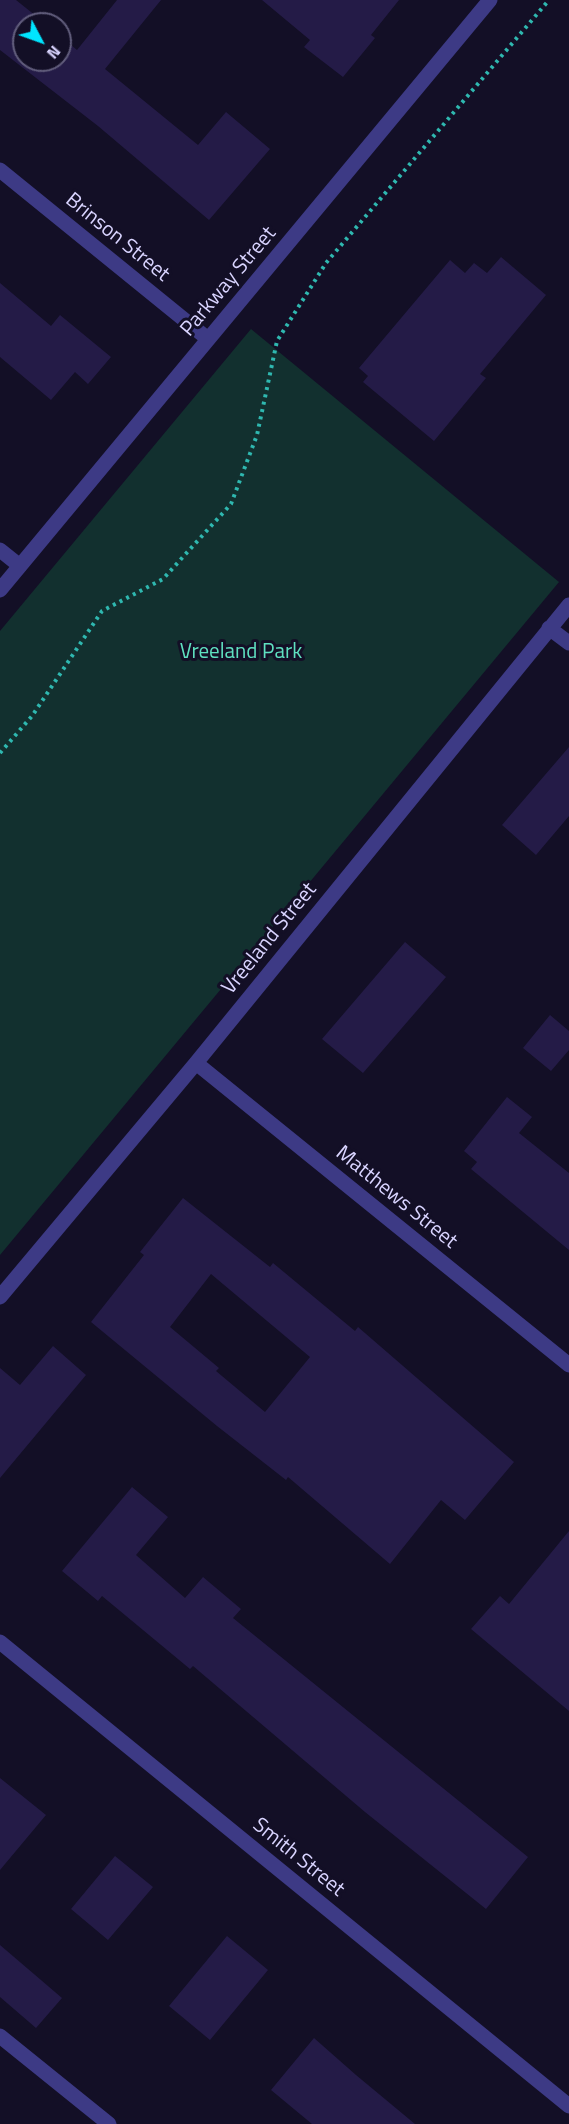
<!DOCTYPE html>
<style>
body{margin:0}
#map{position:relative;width:569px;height:2124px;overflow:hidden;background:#130f26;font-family:"Titillium Web",sans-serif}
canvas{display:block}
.north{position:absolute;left:12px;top:12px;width:60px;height:60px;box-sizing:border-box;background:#130f26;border:2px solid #625e7d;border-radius:50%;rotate:131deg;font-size:16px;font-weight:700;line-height:24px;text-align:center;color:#d9d4ff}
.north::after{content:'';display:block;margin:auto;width:21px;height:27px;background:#00e5ff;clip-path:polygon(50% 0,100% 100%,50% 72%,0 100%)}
</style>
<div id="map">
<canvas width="569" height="2124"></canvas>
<div class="north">N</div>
</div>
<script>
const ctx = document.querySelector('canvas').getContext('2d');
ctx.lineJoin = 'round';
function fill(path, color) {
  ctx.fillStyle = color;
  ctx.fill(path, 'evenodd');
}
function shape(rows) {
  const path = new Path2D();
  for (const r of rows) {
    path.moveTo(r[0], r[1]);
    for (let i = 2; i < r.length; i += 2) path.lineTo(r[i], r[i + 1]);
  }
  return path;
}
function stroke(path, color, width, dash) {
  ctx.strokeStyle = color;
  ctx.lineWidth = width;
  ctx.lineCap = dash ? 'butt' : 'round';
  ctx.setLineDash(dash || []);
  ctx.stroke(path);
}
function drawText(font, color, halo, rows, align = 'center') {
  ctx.font = font + ' "Titillium Web",sans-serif';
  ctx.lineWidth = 6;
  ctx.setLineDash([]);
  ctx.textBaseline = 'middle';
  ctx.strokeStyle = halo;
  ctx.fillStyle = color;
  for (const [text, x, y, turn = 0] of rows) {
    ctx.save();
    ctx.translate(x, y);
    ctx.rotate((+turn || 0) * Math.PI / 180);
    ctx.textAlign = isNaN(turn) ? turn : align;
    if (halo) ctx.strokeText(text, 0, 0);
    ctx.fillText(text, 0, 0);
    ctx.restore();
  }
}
const green = shape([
 [251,329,559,582,0,1255,0,631]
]);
const building = shape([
 [0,0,16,0,46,24,24,24,24,60,60,60,60,36,77,50,117,0,161,0,105,69,198,145,226,112,270,149,209,220,98,126,0,50],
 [262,0,399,0,371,35,375,38,343,77,304,47,310,40],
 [501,257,546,295,480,374,486,378,434,441,363,382,368,376,359,368,450,260,465,273,474,263,487,273],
 [0,283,51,326,60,315,111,357,88,384,75,372,51,400,0,357],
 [569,747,569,816,536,855,502,825],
 [405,942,446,977,363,1073,322,1039],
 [550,1015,569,1031,569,1050,551,1071,523,1048],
 [507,1097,532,1117,519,1133,569,1173,569,1250,471,1169,477,1162,464,1151],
 [183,1198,270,1267,273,1263,355,1331,358,1327,514,1462,465,1520,441,1500,390,1564,288,1477,286,1480,217,1426,91,1322,144,1255,140,1252],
 [211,1274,310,1357,265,1412,216,1371,219,1368,170,1327],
 [53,1346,86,1375,0,1478,0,1368,20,1385],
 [132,1487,168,1517,136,1555,185,1598,203,1577,241,1609,233,1618,528,1857,486,1909,365,1812,193,1666,190,1669,102,1596,98,1601,62,1571],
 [569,1531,569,1711,471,1629,500,1596,509,1604],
 [0,1778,46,1815,0,1870],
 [115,1856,153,1887,108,1940,71,1909],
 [227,1936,268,1970,210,2040,169,2006],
 [0,1945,62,1998,36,2028,0,1997],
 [314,2038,356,2075,415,2124,312,2124,271,2090]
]);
const path = shape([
 [0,753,32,716,102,611,163,579,231,504,257,435,277,341,326,263,549,0]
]);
const minor = shape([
 [0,170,208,339],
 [0,550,20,566],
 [0,590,490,0],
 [549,628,569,643],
 [196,1063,569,1365],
 [0,1297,196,1063,569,605],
 [0,1642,569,2106],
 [0,2036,109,2124]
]);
const streetNames = [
 ["Brinson Street",117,238,39],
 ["Parkway Street",229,282,-50],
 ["Vreeland Street",270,939,-51],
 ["Matthews Street",396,1198,39],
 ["Smith Street",298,1858,39]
];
const parkNames = [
 ["Vreeland Park",241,653]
];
fill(green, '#12302f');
fill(building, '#241b47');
stroke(path, '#2fb8b0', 4, [3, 4.5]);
stroke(minor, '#3d3a85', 15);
drawText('21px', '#d9d4ff', '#130f26', streetNames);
drawText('21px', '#5fe0c0', '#130f26', parkNames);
</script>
